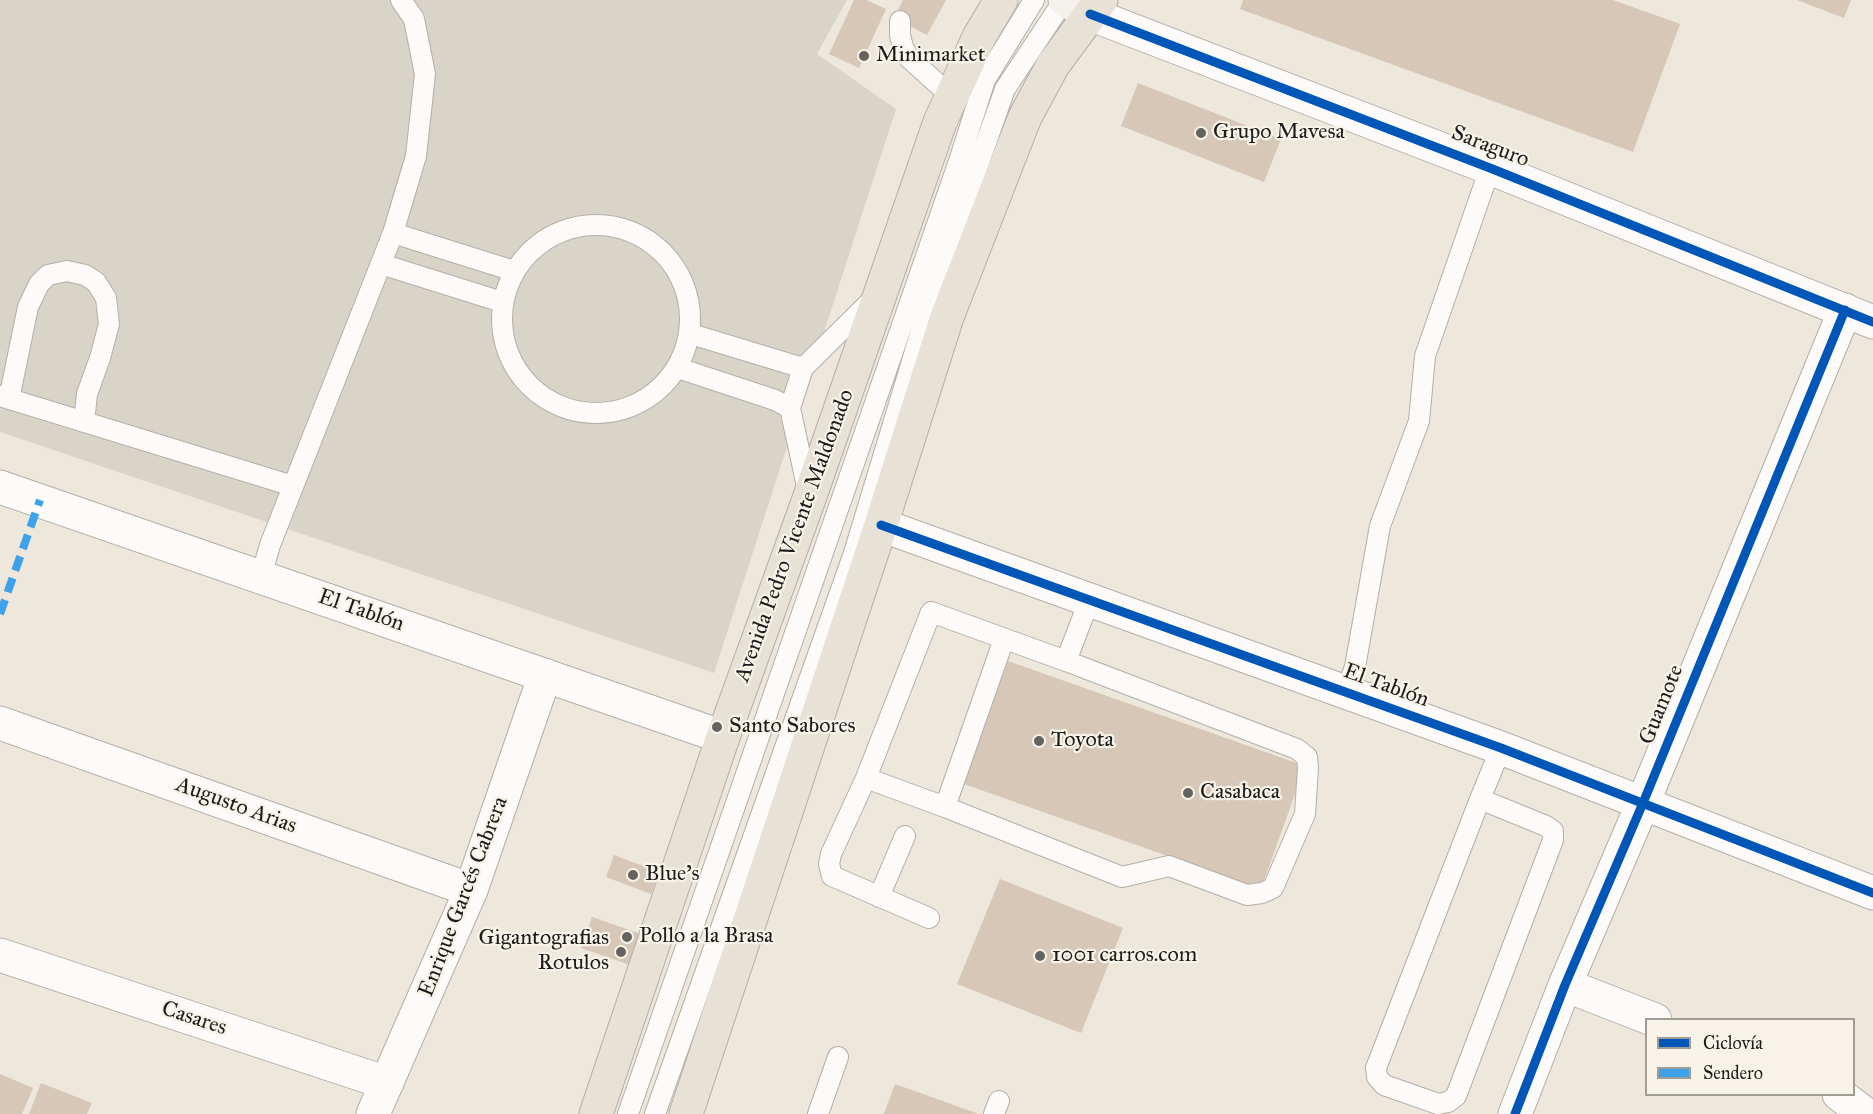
<!DOCTYPE html>
<meta charset="utf-8">
<style>
body{margin:0}
#map{position:relative;width:1873px;height:1114px;overflow:hidden;background:#ede7dc;font-family:"IM FELL Great Primer",serif}
canvas{display:block}
.legend{position:absolute;left:1645px;top:1018px;width:210px;height:78px;box-sizing:border-box;background:#f7f3e8;border:2px solid #9f9d96;margin:0;padding:8px 10px;list-style:none;font-size:18px;color:#1c1c1c}
.legend li{display:flex;align-items:center;gap:12px;height:30px}
.legend b{width:30px;border:2px solid #9f9d96}
</style>
<div id="map">
<canvas width="1873" height="1114"></canvas>
<ul class="legend">
<li><b style="height:8px;background:#0057b8"></b>Ciclovía</li>
<li><b style="height:8px;background:#3da2ea"></b>Sendero</li>
</ul>
</div>
<script>
const ctx = document.querySelector('canvas').getContext('2d');
ctx.lineJoin = 'round';
function fill(path, color) {
  ctx.fillStyle = color;
  ctx.fill(path, 'evenodd');
}
function shape(rows) {
  const path = new Path2D();
  for (const r of rows) {
    if (r.length === 3) {
      path.moveTo(r[0] + r[2], r[1]);
      path.arc(r[0], r[1], r[2], 0, 2 * Math.PI);
      continue;
    }
    path.moveTo(r[0], r[1]);
    for (let i = 2; i < r.length; i += 2) path.lineTo(r[i], r[i + 1]);
  }
  return path;
}
function stroke(path, color, width, dash) {
  ctx.strokeStyle = color;
  ctx.lineWidth = width;
  ctx.lineCap = dash ? 'butt' : 'round';
  ctx.setLineDash(dash || []);
  ctx.stroke(path);
}
function drawText(font, color, halo, rows, align = 'center') {
  ctx.font = font + ' "IM FELL Great Primer",serif';
  ctx.lineWidth = 4.5;
  ctx.setLineDash([]);
  ctx.textBaseline = 'middle';
  ctx.strokeStyle = halo;
  ctx.fillStyle = color;
  for (const [text, x, y, turn = 0] of rows) {
    ctx.save();
    ctx.translate(x, y);
    ctx.rotate((+turn || 0) * Math.PI / 180);
    ctx.textAlign = isNaN(turn) ? turn : align;
    if (halo) ctx.strokeText(text, 0, 0);
    ctx.fillText(text, 0, 0);
    ctx.restore();
  }
}
const industrial = shape([
 [0,0,847,0,817,54,896,109,714,673,0,432]
]);
const building = shape([
 [854,0,866,0,886,9,859,68,829,54],
 [903,0,946,0,927,35,894,18],
 [1243,0,1613,0,1680,24,1633,152,1240,9],
 [1797,0,1851,0,1844,18],
 [1138,83,1281,139,1264,182,1121,126],
 [1008,661,1305,766,1261,889,964,784],
 [614,855,659,872,651,894,606,877],
 [1000,879,1123,928,1081,1033,957,984],
 [592,917,641,934,630,965,581,948],
 [0,1074,33,1088,22,1114,0,1114],
 [41,1083,92,1103,87,1114,29,1114],
 [895,1084,979,1114,884,1114]
]);
const service = shape([
 [900,21,900,35,903,47,909,58,951,96],
 [596,319,94],
 [393,233,514,271],
 [381,264,502,302],
 [691,334,803,368,872,300],
 [678,368,775,400,790,408,808,491],
 [0,396,293,486],
 [9,399,28,307,39,284,48,275,67,271,85,275,96,282,106,298,109,324,100,358,87,394,84,422],
 [790,408,803,368],
 [261,576,270,545,393,233,416,156,425,74,414,19,401,0],
 [1004,639,945,807,1122,877,1169,866,1247,895,1262,893,1273,888,1305,814,1308,768,1307,757,1297,749,1066,661],
 [1346,692,1355,667,1380,526,1419,421,1425,356,1490,168],
 [866,778,945,807],
 [1480,799,1546,826,1553,831,1553,840,1456,1096,1448,1102,1438,1104,1384,1085,1377,1077,1376,1068,1480,799,1501,748],
 [879,897,905,836],
 [929,918,832,876,829,864,831,854,866,778,931,612,1066,661,1089,601],
 [628,1114,958,164,985,80,1034,0],
 [655,1114,854,553,933,292,1005,89,1064,0],
 [818,1114,838,1057],
 [994,1114,999,1101]
]);
const minor = shape([
 [0,487,723,737],
 [881,525,1501,748,1873,893],
 [0,723,471,890],
 [0,955,387,1083],
 [1565,985,1655,1020],
 [1839,1094,1865,1114],
 [373,1114,471,890,545,675],
 [1515,1114,1565,985,1643,803,1845,310]
]);
const tertiary = shape([
 [1090,14,1490,168,1873,322]
]);
const secondary = shape([
 [1065,0,1090,14]
]);
const primary = shape([
 [596,1114,723,737,809,499,940,122,979,37,1001,0],
 [686,1114,881,525,947,317,1025,117,1053,65,1101,0]
]);
const quiet = shape([
 [0,614,40,500]
]);
const cycleway = shape([
 [1090,14,1490,168,1873,322],
 [881,525,1501,748,1873,893],
 [1515,1114,1565,985,1643,803,1845,310]
]);
const markers = [
 [864,56,6,"#65635f"],
 [1201,133,6,"#65635f"],
 [717,727,6,"#65635f"],
 [1039,741,6,"#65635f"],
 [1188,793,6,"#65635f"],
 [633,875,6,"#65635f"],
 [627,937,6,"#65635f"],
 [621,952,6,"#65635f"],
 [1040,956,6,"#65635f"]
];
const poiNames = [
 ["Minimarket",876,56],
 ["Grupo Mavesa",1213,133],
 ["Santo Sabores",729,727],
 ["Toyota",1051,741],
 ["Casabaca",1200,793],
 ["Blue's",645,875],
 ["Pollo a la Brasa",639,937],
 ["Gigantografias",609,939,"right"],
 ["Rotulos",609,964,"right"],
 ["1001 carros.com",1052,956]
];
const streetNames = [
 ["Saraguro",1490,147,21],
 ["Avenida Pedro Vicente Maldonado",795,536,-70],
 ["El Tablón",361,611,19],
 ["El Tablón",1386,686,20],
 ["Guamote",1662,705,-68],
 ["Augusto Arias",236,806,20],
 ["Enrique Garcés Cabrera",464,897,-69],
 ["Casares",194,1019,18]
];
fill(industrial, '#d9d4c8');
fill(building, '#d6c7b7');
stroke(service, '#b3afa8', 22);
stroke(minor, '#b3afa8', 35);
stroke(tertiary, '#b3afa8', 35);
stroke(secondary, '#b3afa8', 35);
stroke(primary, '#b3afa8', 35);
stroke(service, '#fcfbfa', 20);
stroke(minor, '#fcfbfa', 33);
stroke(tertiary, '#fcfbfa', 33);
stroke(secondary, '#f4f1eb', 33);
stroke(primary, '#e7e2d5', 33);
stroke(quiet, '#3da2ea', 8, [15, 8]);
stroke(cycleway, '#0057b8', 9);
for (const [x, y, r, color] of markers) {
  const dot = new Path2D();
  dot.arc(x, y, r, 0, 2 * Math.PI);
  ctx.fillStyle = color;
  ctx.fill(dot);
  stroke(dot, '#f7f3e8', 2);
}
drawText('22px', '#1c1c1c', '#f7f3e8', poiNames, 'left');
drawText('22px', '#1c1c1c', '#f7f3e8', streetNames);
</script>
